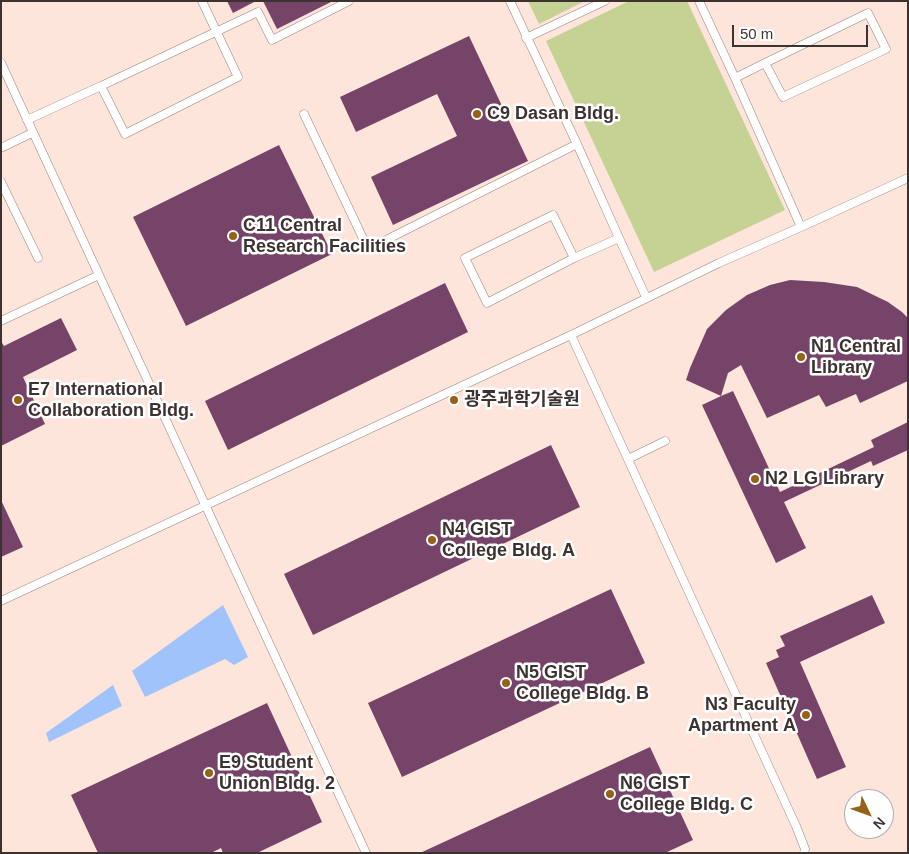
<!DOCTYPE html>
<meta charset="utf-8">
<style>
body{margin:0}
#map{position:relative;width:909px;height:854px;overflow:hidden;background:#fef5f1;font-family:Helvetica,sans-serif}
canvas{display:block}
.frame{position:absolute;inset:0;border:2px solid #3c3330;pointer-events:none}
.north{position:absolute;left:844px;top:789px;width:50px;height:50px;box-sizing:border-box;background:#fff;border:1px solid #b1adac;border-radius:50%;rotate:132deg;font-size:14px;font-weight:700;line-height:20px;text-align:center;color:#3c3330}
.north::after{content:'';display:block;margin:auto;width:18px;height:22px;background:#956216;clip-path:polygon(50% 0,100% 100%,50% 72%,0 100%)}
.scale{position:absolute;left:732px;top:25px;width:136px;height:22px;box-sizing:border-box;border:2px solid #3c3330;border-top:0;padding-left:6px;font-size:15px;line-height:18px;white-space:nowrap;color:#3c3330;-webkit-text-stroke:4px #fff;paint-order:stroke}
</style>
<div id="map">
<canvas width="909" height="854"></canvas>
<div class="frame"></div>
<div class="north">N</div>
<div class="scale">50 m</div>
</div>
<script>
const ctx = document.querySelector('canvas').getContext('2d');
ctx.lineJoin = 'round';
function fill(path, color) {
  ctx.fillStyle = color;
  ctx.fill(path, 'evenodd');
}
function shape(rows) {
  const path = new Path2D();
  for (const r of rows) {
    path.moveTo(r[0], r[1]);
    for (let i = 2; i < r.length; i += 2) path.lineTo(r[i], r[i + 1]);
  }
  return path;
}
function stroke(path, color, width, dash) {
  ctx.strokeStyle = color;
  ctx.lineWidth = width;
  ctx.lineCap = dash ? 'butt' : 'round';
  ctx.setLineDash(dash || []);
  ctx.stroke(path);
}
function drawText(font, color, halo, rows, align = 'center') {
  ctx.font = font + ' Helvetica,"Noto Sans KR",sans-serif';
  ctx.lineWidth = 5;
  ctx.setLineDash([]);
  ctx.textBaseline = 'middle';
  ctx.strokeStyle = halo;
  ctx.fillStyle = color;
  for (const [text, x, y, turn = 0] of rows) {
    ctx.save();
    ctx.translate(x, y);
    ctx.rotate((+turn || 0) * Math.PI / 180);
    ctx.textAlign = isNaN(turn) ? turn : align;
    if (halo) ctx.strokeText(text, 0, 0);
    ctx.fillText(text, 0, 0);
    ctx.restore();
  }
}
const built = shape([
 [1,1,908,1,908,853,1,853],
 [854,799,884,799,884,829,854,829]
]);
const green = shape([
 [528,1,585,1,539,24],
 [629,1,687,1,785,210,654,272,546,41]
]);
const water = shape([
 [223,605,248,657,234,665,225,659,145,697,132,671],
 [113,685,122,706,49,742,46,733]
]);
const building = shape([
 [227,1,256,1,233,13],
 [263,1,333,1,277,29],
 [469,36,528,161,393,225,371,177,457,136,437,94,356,132,340,97],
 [279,145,332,254,186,326,133,217],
 [790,280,824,282,857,287,888,302,902,312,908,318,908,381,860,403,856,394,826,407,819,395,767,418,741,365,728,373,721,396,733,391,780,492,874,447,871,440,908,422,908,450,873,466,871,461,784,502,806,548,776,563,702,405,721,396,686,380,690,368,707,329,726,310,747,295,770,285],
 [445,283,468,332,228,450,205,401],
 [61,318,77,350,23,377,45,424,1,446,1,341,4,346],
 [551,445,580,507,313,635,284,574],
 [1,500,23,547,1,557],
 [611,589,645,663,402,777,368,703],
 [872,595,885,623,800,662,846,767,817,779,766,663,779,657,776,650,785,646,780,636],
 [267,703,322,822,257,853,223,853,221,848,211,853,98,853,71,795],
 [650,747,693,840,665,853,420,853]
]);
const lane = shape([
 [510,1,577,144,619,238,646,297],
 [699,1,735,78,801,227],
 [526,38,605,1],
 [1,63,366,853],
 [735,78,765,63,868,13,886,49,783,97,765,63],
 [101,86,258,12,272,40,349,1],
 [304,114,368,249,577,144],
 [27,120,101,86,125,134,238,77,202,1],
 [1,148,32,133],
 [1,182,38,258],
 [574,258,553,215,465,258,487,303,574,258,619,238],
 [1,321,99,275],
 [571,335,796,826,805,849,804,853],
 [628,459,665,441],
 [1,601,571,335,719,263,801,227,908,178]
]);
const markers = [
 [477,114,5,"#956216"],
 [233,236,5,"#956216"],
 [801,357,5,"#956216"],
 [18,400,5,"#956216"],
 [454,400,5,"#956216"],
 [755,479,5,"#956216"],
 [432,540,5,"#956216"],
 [506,683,5,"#956216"],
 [806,715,5,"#956216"],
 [209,773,5,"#956216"],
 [610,794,5,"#956216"]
];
const poiNames = [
 ["C9 Dasan Bldg.",487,114],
 ["C11 Central",243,226],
 ["Research Facilities",243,247],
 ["N1 Central",811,347],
 ["Library",811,368],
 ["E7 International",28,390],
 ["Collaboration Bldg.",28,411],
 ["광주과학기술원",464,400],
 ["N2 LG Library",765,479],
 ["N4 GIST",442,530],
 ["College Bldg. A",442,551],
 ["N5 GIST",516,673],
 ["College Bldg. B",516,694],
 ["N3 Faculty",796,705,"right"],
 ["Apartment A",796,726,"right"],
 ["E9 Student",219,763],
 ["Union Bldg. 2",219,784],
 ["N6 GIST",620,784],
 ["College Bldg. C",620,805]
];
fill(built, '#fee5db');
fill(green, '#c6d194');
fill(water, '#9fc3fa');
fill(building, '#774469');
stroke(lane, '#97837a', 9);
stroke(lane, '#fff', 8);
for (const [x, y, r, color] of markers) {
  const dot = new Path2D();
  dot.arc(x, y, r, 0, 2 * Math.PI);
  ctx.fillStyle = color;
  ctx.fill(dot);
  stroke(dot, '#fff', 2);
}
drawText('bold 18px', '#3c3330', '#fff', poiNames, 'left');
</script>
